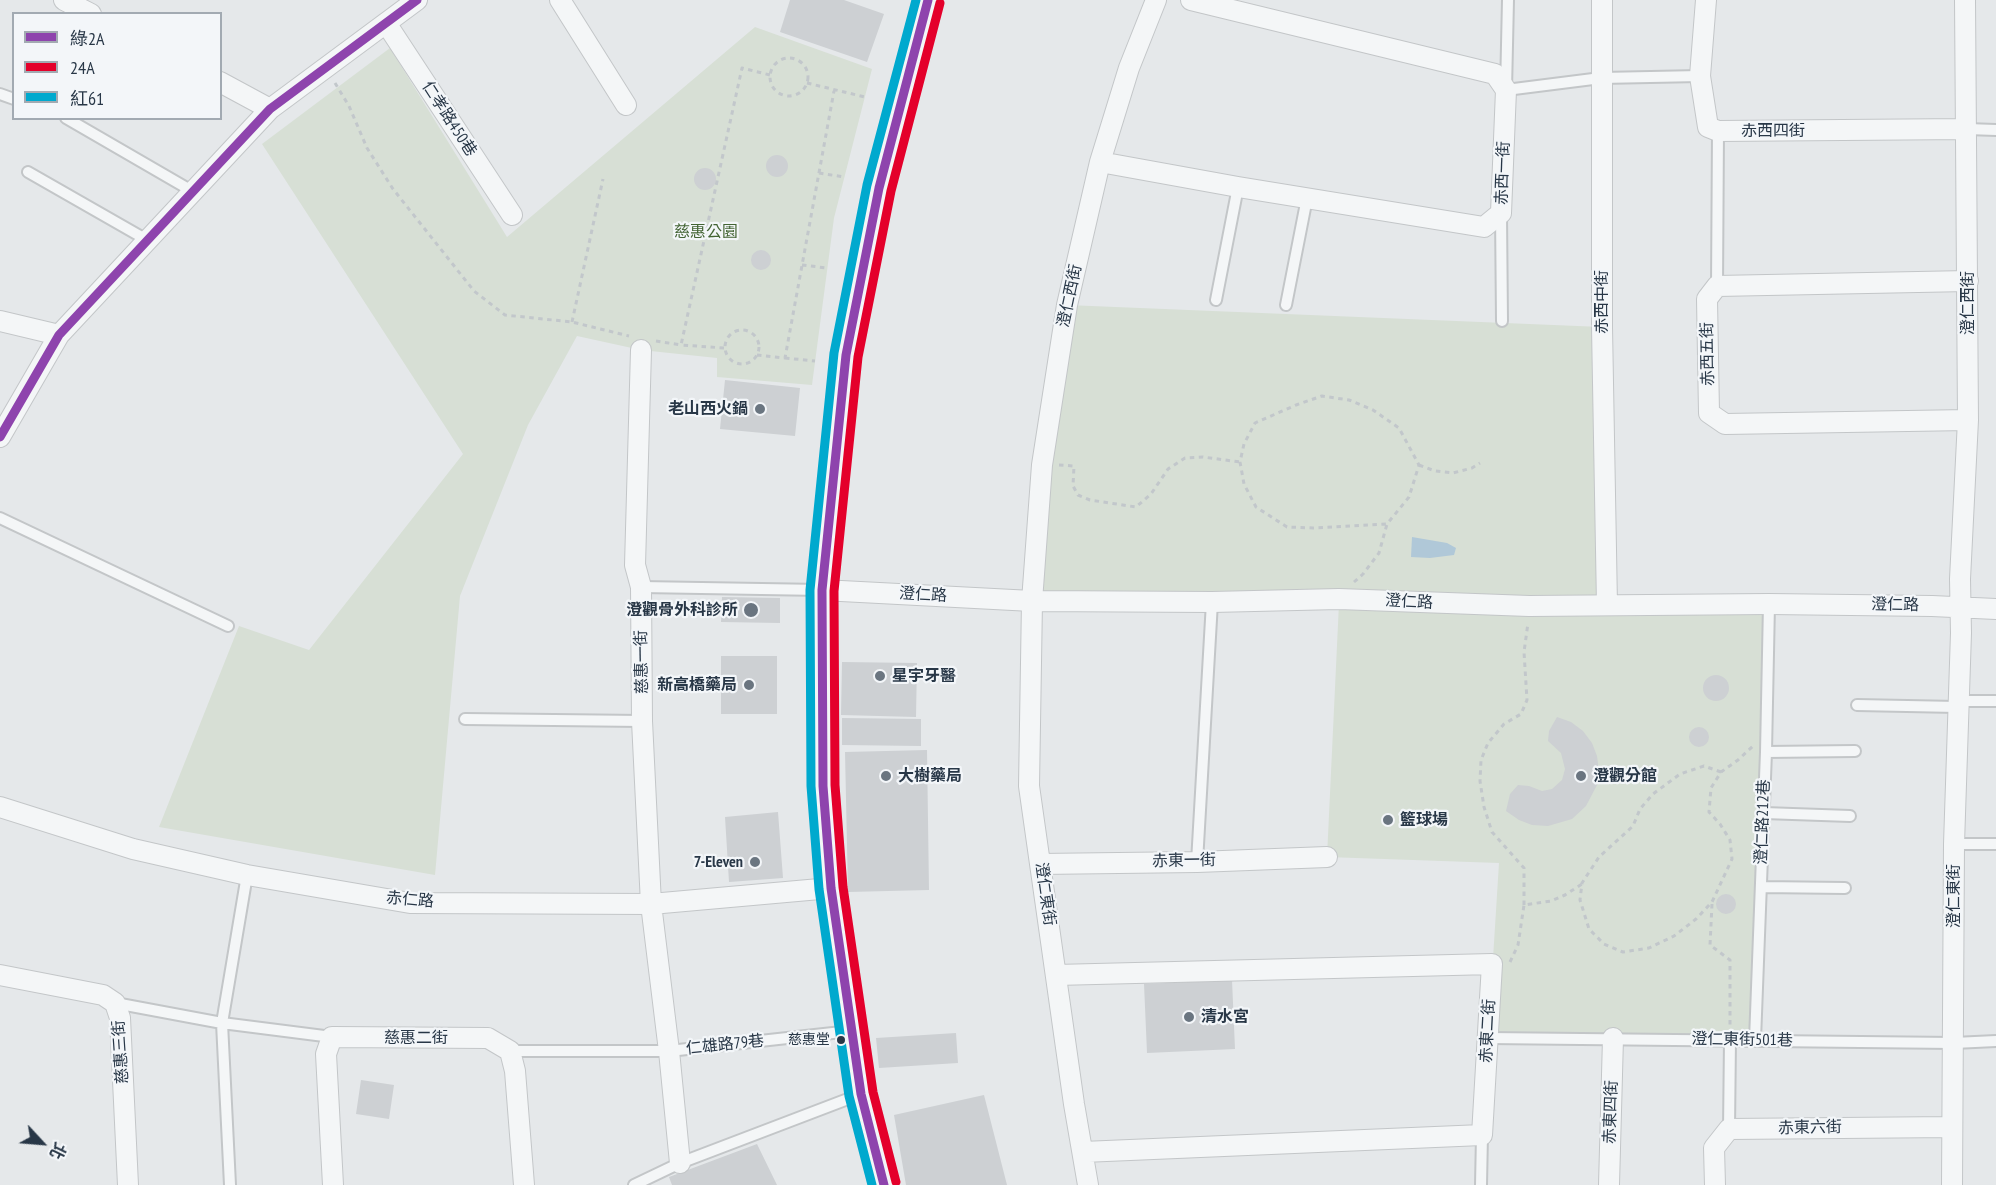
<!DOCTYPE html>
<meta charset="utf-8">
<style>
body{margin:0}
#map{position:relative;width:1996px;height:1185px;overflow:hidden;background:#e5e8ea;font-family:"PT Sans Narrow","Noto Sans TC",sans-serif}
canvas{display:block}
.legend{position:absolute;left:12px;top:12px;width:210px;height:108px;box-sizing:border-box;background:#f3f6f9;border:2px solid #a2aab2;margin:0;padding:8px 10px;list-style:none;font-size:18px;color:#283747}
.legend li{display:flex;align-items:center;gap:12px;height:30px}
.legend b{width:30px;border:2px solid #a2aab2}
.north{position:absolute;left:12px;top:1113px;width:60px;height:60px;-webkit-text-stroke:4px #f3f6f9;paint-order:stroke;rotate:116deg;font-size:16px;font-weight:700;line-height:24px;text-align:center;color:#283747}
.north::after{content:'';display:block;margin:auto;width:21px;height:27px;background:#283747;clip-path:polygon(50% 0,100% 100%,50% 72%,0 100%)}
</style>
<div id="map">
<canvas width="1996" height="1185"></canvas>
<ul class="legend">
<li><b style="height:8px;background:#8e44ad"></b>綠2A</li>
<li><b style="height:8px;background:#e4002b"></b>24A</li>
<li><b style="height:8px;background:#00a9ce"></b>紅61</li>
</ul>
<div class="north">北</div>
</div>
<script>
const ctx = document.querySelector('canvas').getContext('2d');
ctx.lineJoin = 'round';
function fill(path, color) {
  ctx.fillStyle = color;
  ctx.fill(path, 'evenodd');
}
function shape(rows) {
  const path = new Path2D();
  for (const r of rows) {
    if (r.length === 3) {
      path.moveTo(r[0] + r[2], r[1]);
      path.arc(r[0], r[1], r[2], 0, 2 * Math.PI);
      continue;
    }
    path.moveTo(r[0], r[1]);
    for (let i = 2; i < r.length; i += 2) path.lineTo(r[i], r[i + 1]);
  }
  return path;
}
function stroke(path, color, width, dash) {
  ctx.strokeStyle = color;
  ctx.lineWidth = width;
  ctx.lineCap = dash ? 'butt' : 'round';
  ctx.setLineDash(dash || []);
  ctx.stroke(path);
}
function drawText(font, color, halo, rows, align = 'center') {
  ctx.font = font + ' "PT Sans Narrow","Noto Sans TC",sans-serif';
  ctx.lineWidth = 4.5;
  ctx.setLineDash([]);
  ctx.textBaseline = 'middle';
  ctx.strokeStyle = halo;
  ctx.fillStyle = color;
  for (const [text, x, y, turn = 0] of rows) {
    ctx.save();
    ctx.translate(x, y);
    ctx.rotate((+turn || 0) * Math.PI / 180);
    ctx.textAlign = isNaN(turn) ? turn : align;
    if (halo) ctx.strokeText(text, 0, 0);
    ctx.fillText(text, 0, 0);
    ctx.restore();
  }
}
const green = shape([
 [755,27,872,69,834,218,812,385,717,377,717,358,641,350,577,336,528,425,460,596,435,875,159,827,239,626,309,650,463,454,262,144,390,48,507,237],
 [1067,305,1602,327,1607,604,1769,604,1755,1040,1488,1038,1499,863,1327,857,1339,603,1032,601]
]);
const water = shape([
 [1412,537,1447,543,1456,548,1454,555,1430,558,1411,557]
]);
const building = shape([
 [790,0,844,0,884,14,867,62,780,32],
 [777,166,11],
 [705,179,11],
 [761,260,10],
 [725,380,800,388,795,436,720,429],
 [722,597,780,598,780,623,721,622],
 [721,656,777,656,777,714,721,714],
 [842,662,917,663,916,717,841,715],
 [1716,688,13],
 [1557,717,1571,722,1583,731,1592,743,1597,756,1599,771,1597,785,1586,806,1572,819,1548,826,1532,825,1519,820,1506,811,1510,794,1518,785,1529,786,1542,791,1552,789,1562,780,1565,769,1561,753,1548,741,1549,731],
 [842,718,921,719,921,746,842,745],
 [1699,737,10],
 [927,750,929,890,848,892,845,752],
 [778,812,783,878,729,882,725,817],
 [1726,904,10],
 [1232,980,1235,1049,1147,1053,1144,984],
 [956,1033,958,1063,879,1068,876,1038],
 [361,1080,394,1085,389,1119,356,1114],
 [984,1095,1007,1185,906,1185,894,1115],
 [757,1144,777,1185,672,1185,669,1177]
]);
const path = shape([
 [789,77,19],
 [335,83,349,106,367,148,393,189,474,291,505,315,572,322,629,336],
 [807,83,865,97],
 [819,173,844,177],
 [802,265,827,268],
 [572,322,603,179],
 [742,347,17],
 [656,341,681,345],
 [724,348,681,345,742,68,770,75],
 [757,355,785,358,834,91],
 [785,358,815,361],
 [1059,465,1074,466,1073,486,1078,495,1090,500,1136,507,1151,494,1168,469,1185,458,1203,457,1240,462],
 [1419,465,1435,471,1453,473,1472,468,1480,463],
 [1354,582,1363,574,1379,553,1387,524,1409,497,1419,465,1399,428,1373,410,1349,400,1322,396,1296,405,1255,423,1244,444,1240,462,1244,484,1256,507,1287,527,1313,528,1387,524],
 [1721,772,1704,766,1680,774,1653,794,1640,809,1633,826,1599,857,1582,883,1580,900,1589,929,1604,944,1623,952,1649,948,1674,936,1696,919,1712,902,1732,859,1730,840,1720,824,1709,812,1711,788,1721,772,1738,760,1753,746],
 [1712,904,1710,945,1730,960,1730,1028],
 [1524,905,1524,868,1492,832,1484,807,1480,781,1481,760,1488,743,1504,724,1521,714,1527,700,1524,652,1528,623],
 [1510,962,1518,945,1524,905,1551,901,1565,895,1582,884]
]);
const service = shape([
 [1508,0,1506,90,1601,78,1700,76],
 [0,94,14,99],
 [66,118,192,191],
 [1967,129,1996,130],
 [28,172,147,240],
 [1501,214,1502,321],
 [1717,286,1718,131],
 [1216,300,1238,187],
 [1286,305,1307,198],
 [0,518,228,626],
 [641,587,822,590],
 [1957,701,1996,701],
 [1857,705,1957,707],
 [465,719,642,721],
 [1766,752,1855,751],
 [1764,813,1850,816],
 [1954,844,1996,844],
 [1197,862,1212,602],
 [1761,887,1845,888],
 [115,1003,222,1023,332,1037],
 [1488,1038,1954,1043,1996,1041],
 [1755,1040,1766,752,1769,604],
 [510,1051,669,1051,851,1031],
 [1729,1129,1730,1040],
 [230,1185,222,1023,247,875],
 [634,1185,680,1163,861,1094],
 [1481,1185,1482,1135]
]);
const minor = shape([
 [64,0,91,14],
 [560,0,626,105],
 [1602,0,1602,327,1607,605],
 [1706,0,1700,76,1708,127,1718,131,1967,129],
 [386,23,512,215],
 [220,82,270,109],
 [1100,162,1238,187,1484,227,1501,213,1506,90,1495,74,1191,0],
 [1968,281,1717,286,1707,299,1709,413,1725,424,1968,420],
 [0,321,59,335],
 [641,350,635,565,641,587,642,721,651,904,669,1051,680,1163],
 [0,437,59,335,270,109,417,0],
 [822,590,1032,601,1212,602,1339,599,1529,606,1769,604,1932,606,1996,609],
 [0,807,133,849,247,875,410,903,651,904,831,888],
 [1040,864,1197,862,1327,857],
 [0,975,103,995,115,1003,120,1018,128,1185],
 [1056,975,1492,964,1482,1135,1083,1152],
 [333,1185,326,1054,332,1037,488,1038,510,1051,515,1071,524,1185],
 [1088,1185,1074,1104,1029,786,1032,601,1042,465,1067,305,1100,162,1129,68,1156,0],
 [1609,1185,1613,1038],
 [1715,1185,1714,1148,1729,1129,1952,1127],
 [1952,1185,1954,844,1961,633,1960,579,1968,420,1965,0]
]);
const tertiary = shape([
 [884,1185,861,1094,831,888,823,786,822,590,846,355,879,188,928,0]
]);
const bus1 = shape([
 [0,437,59,335,270,109,417,0],
 [884,1185,861,1094,831,888,823,786,822,590,846,355,879,188,928,0]
]);
const bus2 = shape([
 [896,1182,873,1092,843,887,835,785,834,591,858,357,891,191,940,3]
]);
const bus3 = shape([
 [872,1185,849,1096,819,889,811,786,810,590,834,353,867,185,916,0]
]);
const markers = [
 [760,409,6,"#6a7580"],
 [751,610,8,"#6a7580"],
 [880,676,6,"#6a7580"],
 [749,685,6,"#6a7580"],
 [886,776,6,"#6a7580"],
 [1581,776,6,"#6a7580"],
 [1388,820,6,"#6a7580"],
 [755,862,6,"#6a7580"],
 [1189,1017,6,"#6a7580"],
 [841,1040,5,"#283747"]
];
const busNames = [
 ["慈惠堂",830,1040]
];
const streetNames = [
 ["仁孝路450巷",449,119,57],
 ["赤西四街",1773,131],
 ["赤西一街",1503,173,-88],
 ["澄仁西街",1070,296,-78],
 ["赤西中街",1602,302,-90],
 ["澄仁西街",1968,303,-90],
 ["赤西五街",1708,354,-91],
 ["澄仁路",923,595,3],
 ["澄仁路",1409,602,3],
 ["澄仁路",1895,605,1],
 ["慈惠一街",642,662,-91],
 ["澄仁路212巷",1763,822,-88],
 ["赤東一街",1184,861,-1],
 ["澄仁東街",1045,894,82],
 ["澄仁東街",1954,896,-90],
 ["赤仁路",410,900,5],
 ["赤東二街",1488,1031,-87],
 ["慈惠二街",416,1038],
 ["澄仁東街501巷",1742,1040,1],
 ["仁雄路79巷",725,1045,-6],
 ["慈惠三街",121,1052,-94],
 ["赤東四街",1611,1112,-88],
 ["赤東六街",1810,1128,-1]
];
const parkNames = [
 ["慈惠公園",706,232]
];
const poiNames = [
 ["老山西火鍋",748,409,"right"],
 ["澄觀骨外科診所",738,610,"right"],
 ["星宇牙醫",892,676],
 ["新高橋藥局",737,685,"right"],
 ["大樹藥局",898,776],
 ["澄觀分館",1593,776],
 ["籃球場",1400,820],
 ["7-Eleven",743,862,"right"],
 ["清水宮",1201,1017]
];
fill(green, '#d7dfd5');
fill(water, '#b0c8d8');
fill(building, '#cdd0d3');
stroke(service, '#c3c6c8', 14);
stroke(minor, '#c3c6c8', 22);
stroke(tertiary, '#c3c6c8', 28);
stroke(path, '#c2c7cb', 3, [4.5, 4.5]);
stroke(service, '#f4f6f7', 10);
stroke(minor, '#f4f6f7', 20);
stroke(tertiary, '#f4f6f7', 26);
stroke(bus1, '#8e44ad', 9);
stroke(bus2, '#e4002b', 9);
stroke(bus3, '#00a9ce', 9);
for (const [x, y, r, color] of markers) {
  const dot = new Path2D();
  dot.arc(x, y, r, 0, 2 * Math.PI);
  ctx.fillStyle = color;
  ctx.fill(dot);
  stroke(dot, '#f3f6f9', 2);
}
drawText('14px', '#283747', '#f3f6f9', busNames, 'right');
drawText('16px', '#283747', '#f3f6f9', streetNames);
drawText('16px', '#436434', '#f3f6f9', parkNames);
drawText('bold 16px', '#283747', '#f3f6f9', poiNames, 'left');
</script>
